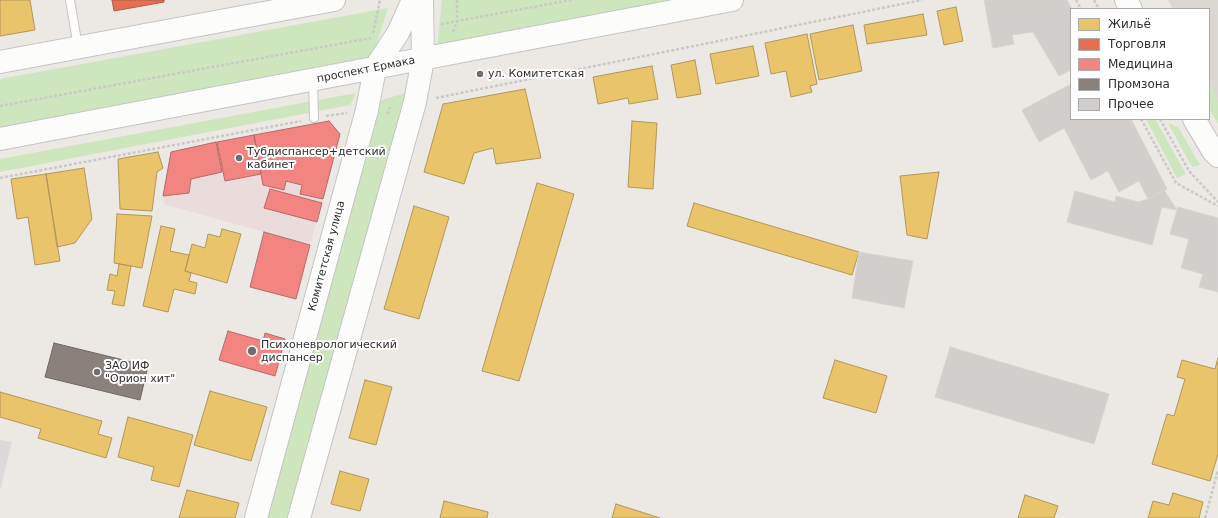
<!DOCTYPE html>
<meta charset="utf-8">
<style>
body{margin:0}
#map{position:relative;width:1218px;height:518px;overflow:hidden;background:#ece8e4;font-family:"DejaVu Sans",sans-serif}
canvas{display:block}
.legend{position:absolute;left:1070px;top:8px;width:140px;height:112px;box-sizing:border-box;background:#fff;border:1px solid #ababab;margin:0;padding:5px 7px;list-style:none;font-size:12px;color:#2e2e2e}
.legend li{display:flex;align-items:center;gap:8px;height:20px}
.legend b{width:20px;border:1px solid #ababab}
</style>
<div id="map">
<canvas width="1218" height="518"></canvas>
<ul class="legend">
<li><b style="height:11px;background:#e9c46a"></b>Жильё</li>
<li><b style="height:11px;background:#e76f51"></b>Торговля</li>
<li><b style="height:11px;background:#f28482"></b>Медицина</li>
<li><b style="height:11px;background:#8a817c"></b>Промзона</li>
<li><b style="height:11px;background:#d1cecb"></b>Прочее</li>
</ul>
</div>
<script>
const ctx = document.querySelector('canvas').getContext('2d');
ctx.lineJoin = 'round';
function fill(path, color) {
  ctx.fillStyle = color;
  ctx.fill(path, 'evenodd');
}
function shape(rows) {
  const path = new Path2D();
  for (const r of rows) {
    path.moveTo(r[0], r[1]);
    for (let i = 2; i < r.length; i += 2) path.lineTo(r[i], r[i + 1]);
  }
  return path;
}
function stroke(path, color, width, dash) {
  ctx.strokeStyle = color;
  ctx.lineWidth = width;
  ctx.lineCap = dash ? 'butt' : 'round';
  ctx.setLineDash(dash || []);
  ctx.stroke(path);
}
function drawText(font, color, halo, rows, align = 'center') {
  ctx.font = font + ' "DejaVu Sans",sans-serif';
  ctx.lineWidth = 4;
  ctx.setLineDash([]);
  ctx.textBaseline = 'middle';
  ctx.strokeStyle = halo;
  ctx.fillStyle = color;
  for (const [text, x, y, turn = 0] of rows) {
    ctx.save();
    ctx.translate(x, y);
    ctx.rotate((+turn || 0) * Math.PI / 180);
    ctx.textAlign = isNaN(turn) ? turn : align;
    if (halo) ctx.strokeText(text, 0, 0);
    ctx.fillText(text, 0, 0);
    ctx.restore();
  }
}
const industrial = shape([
 [0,440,12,442,0,491]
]);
const medical = shape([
 [329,121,340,134,310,245,164,204,163,196,171,152]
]);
const green = shape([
 [442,0,682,0,437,48],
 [388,8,369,68,0,137,0,79],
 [1209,83,1218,99,1218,124,1209,108],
 [409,92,293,518,262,518,378,101],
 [356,93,350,105,0,172,0,159],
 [1146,119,1155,119,1186,174,1177,178],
 [1168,123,1178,127,1200,165,1192,167]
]);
const plaza = shape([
 [1168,0,1218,0,1218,99,1209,83,1209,9,1173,9]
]);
const homes = shape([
 [0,0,30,0,35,30,0,36,0,0],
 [956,7,963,41,944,45,937,11,956,7],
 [923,14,927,35,867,44,864,25,923,14],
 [853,25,862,71,819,80,810,34,853,25],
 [807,34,817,84,810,86,812,92,791,97,786,71,771,74,765,43,807,34],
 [753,46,759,76,716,84,710,54,753,46],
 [695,60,701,94,677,98,671,65,695,60],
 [652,66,658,99,629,104,628,98,598,104,593,77,652,66],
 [525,89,541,158,496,164,493,148,474,153,464,184,424,172,443,104,525,89],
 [632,121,657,123,653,189,628,187,632,121],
 [158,152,163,168,157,172,152,211,120,209,118,159,158,152],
 [84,168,92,219,75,243,57,247,46,174,84,168],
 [939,172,927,239,907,235,900,176,939,172],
 [46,174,60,261,35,265,28,217,17,219,11,179,46,174],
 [537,183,574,194,519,381,482,371,537,183],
 [694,203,859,252,852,275,687,226,694,203],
 [414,206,449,217,419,319,384,309,414,206],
 [117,214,152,216,142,268,114,263,117,214],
 [161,226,175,229,170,251,189,255,185,271,191,273,189,281,197,283,195,294,174,289,168,312,143,306,161,226],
 [222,229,241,234,227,283,185,271,192,244,205,248,208,234,220,237,222,229],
 [119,264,131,266,124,306,112,304,115,291,107,290,110,274,117,276,119,264],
 [1218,358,1218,454,1210,481,1152,464,1167,414,1174,416,1185,379,1177,377,1182,360,1215,369,1218,358],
 [835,360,887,376,876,413,823,398,835,360],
 [365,380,392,387,376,445,349,438,365,380],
 [210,391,267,407,251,461,194,445,210,391],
 [0,392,102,421,98,434,112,438,106,458,38,438,41,429,0,417,0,392],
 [128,417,193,435,179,487,151,480,154,467,118,457,128,417],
 [340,471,369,479,360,511,331,504,340,471],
 [187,490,239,503,235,518,179,518,187,490],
 [1173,493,1203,502,1199,518,1148,518,1153,501,1169,505,1173,493],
 [1025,495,1058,506,1054,518,1018,518,1025,495],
 [444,501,488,512,487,518,440,518,444,501],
 [616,504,660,518,612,518,616,504]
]);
const shops = shape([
 [112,0,164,0,164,2,114,11,112,0]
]);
const health = shape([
 [329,121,340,134,323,199,300,194,302,185,286,181,284,190,263,185,254,135,329,121],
 [254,135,261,174,225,181,217,142,254,135],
 [216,142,222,172,191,179,189,193,163,196,171,152,216,142],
 [270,189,322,203,317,222,264,208,270,189],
 [264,232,310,245,296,299,250,287,264,232],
 [228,331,263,341,265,333,285,339,275,376,219,360,228,331]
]);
const industry = shape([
 [54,343,148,366,140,400,45,377,54,343]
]);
const building = shape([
 [984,0,1067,0,1072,9,1071,70,1059,76,1033,32,1012,35,1014,44,993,48,984,0],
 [1071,84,1071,119,1131,119,1167,189,1148,199,1139,181,1119,192,1108,171,1091,180,1064,128,1039,142,1022,110,1071,84],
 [1164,190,1177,210,1162,207,1152,245,1067,222,1075,191,1115,202,1116,196,1138,202,1148,199,1164,190],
 [1178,207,1218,218,1218,292,1199,287,1203,274,1181,268,1189,239,1170,234,1178,207],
 [859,252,913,261,904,308,852,298,859,252],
 [950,347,1109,394,1094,444,935,397,950,347]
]);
const path = shape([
 [1076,0,1081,9],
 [1094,0,1099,9],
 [441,24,571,0],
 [453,32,457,21,457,0],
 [373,33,380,0],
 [436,98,922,0],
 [0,106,371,38],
 [388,114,390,107],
 [326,116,347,113],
 [1141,119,1176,183,1218,206],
 [1160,119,1189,171,1218,202],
 [0,178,301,121],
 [1205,518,1218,470]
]);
const lane = shape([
 [70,0,78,47],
 [313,80,314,118]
]);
const secondary = shape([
 [1126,0,1131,9],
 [0,62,334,0],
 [1194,119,1213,151,1218,156],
 [0,139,732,0],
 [256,518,367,110,375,68,398,33,413,0],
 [299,518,415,102,423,59,422,0]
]);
const markers = [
 [480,74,4,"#706f6e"],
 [239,158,4,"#706f6e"],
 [252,351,5,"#706f6e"],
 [97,372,4,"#706f6e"]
];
const streetNames = [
 ["проспект Ермака",366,70,-11],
 ["Комитетская улица",327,256,-75]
];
const poiNames = [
 ["ул. Комитетская",488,74],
 ["Тубдиспансер+детский",247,152],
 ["кабинет",247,165],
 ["Психоневрологический",261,345],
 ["диспансер",261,358],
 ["ЗАО ИФ",105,366],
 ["\"Орион хит\"",105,379]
];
fill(industrial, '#dcd9db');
fill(medical, '#e9dcdb');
fill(green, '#cee6be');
fill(plaza, '#dad6d2');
fill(homes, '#e9c46a');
stroke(homes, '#b19758', 1);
fill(shops, '#e76f51');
stroke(shops, '#b05c46', 1);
fill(health, '#f28482');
stroke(health, '#b76a69', 1);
fill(industry, '#8a817c');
stroke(industry, '#6e6865', 1);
fill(building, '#d1cecb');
stroke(building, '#d7d4d0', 1);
stroke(lane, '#c5c4c5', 10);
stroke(secondary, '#c5c4c5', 24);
stroke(path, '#c9c9c8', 2.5, [3, 2]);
stroke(lane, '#fcfcfb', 8);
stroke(secondary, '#fcfcfb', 22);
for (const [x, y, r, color] of markers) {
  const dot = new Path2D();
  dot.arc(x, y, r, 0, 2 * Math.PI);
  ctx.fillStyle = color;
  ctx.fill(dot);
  stroke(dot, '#fff', 1.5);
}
drawText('11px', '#2e2e2e', '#fff', streetNames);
drawText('11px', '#2e2e2e', '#fff', poiNames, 'left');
</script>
